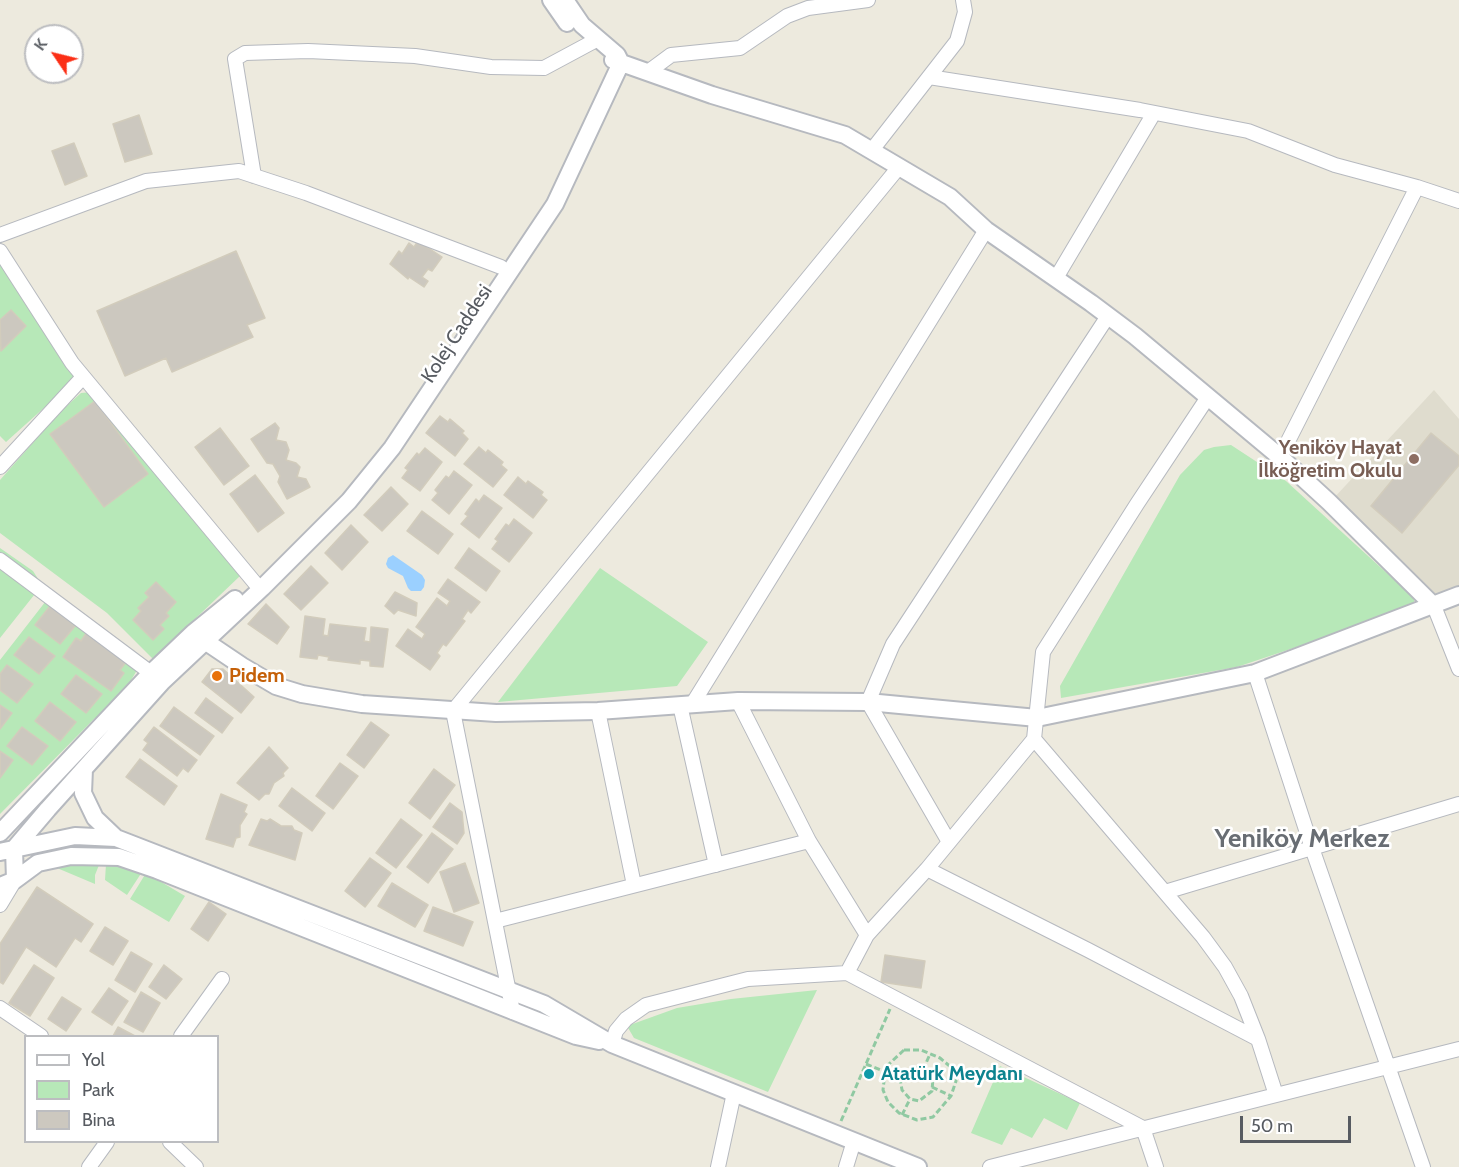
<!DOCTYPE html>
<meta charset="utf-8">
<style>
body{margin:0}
#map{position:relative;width:1459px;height:1167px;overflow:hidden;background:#edeade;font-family:Cabin,sans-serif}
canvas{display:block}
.legend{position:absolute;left:24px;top:1035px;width:195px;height:108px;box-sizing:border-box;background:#fff;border:2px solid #bcbdc0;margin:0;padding:8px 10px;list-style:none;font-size:18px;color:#575b61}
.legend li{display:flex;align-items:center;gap:12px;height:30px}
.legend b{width:30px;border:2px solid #bcbdc0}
.north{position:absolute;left:24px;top:24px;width:60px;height:60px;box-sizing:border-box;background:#fff;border:2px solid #bcbdc0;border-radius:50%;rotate:305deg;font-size:16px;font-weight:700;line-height:24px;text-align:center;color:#575b61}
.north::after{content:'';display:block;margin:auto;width:21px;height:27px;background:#fb2f16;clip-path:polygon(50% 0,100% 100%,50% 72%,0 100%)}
.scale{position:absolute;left:1240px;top:1116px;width:111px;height:27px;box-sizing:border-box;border:3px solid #575b61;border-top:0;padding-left:8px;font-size:18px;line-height:21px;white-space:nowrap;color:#575b61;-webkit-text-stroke:4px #fff;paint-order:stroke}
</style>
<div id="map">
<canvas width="1459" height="1167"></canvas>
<ul class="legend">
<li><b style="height:8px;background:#fff"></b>Yol</li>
<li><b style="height:16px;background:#b7e8b8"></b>Park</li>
<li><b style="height:16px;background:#ccc8bf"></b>Bina</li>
</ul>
<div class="north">K</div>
<div class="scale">50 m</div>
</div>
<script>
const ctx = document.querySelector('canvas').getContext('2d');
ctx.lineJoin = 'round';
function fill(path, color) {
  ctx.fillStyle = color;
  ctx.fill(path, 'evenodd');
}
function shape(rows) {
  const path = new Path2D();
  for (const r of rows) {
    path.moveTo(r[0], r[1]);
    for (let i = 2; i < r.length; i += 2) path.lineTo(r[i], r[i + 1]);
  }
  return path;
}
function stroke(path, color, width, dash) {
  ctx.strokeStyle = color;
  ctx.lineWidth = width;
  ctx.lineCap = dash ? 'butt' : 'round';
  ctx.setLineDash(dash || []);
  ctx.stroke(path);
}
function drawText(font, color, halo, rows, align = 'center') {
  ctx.font = font + ' Cabin,sans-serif';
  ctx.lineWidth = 5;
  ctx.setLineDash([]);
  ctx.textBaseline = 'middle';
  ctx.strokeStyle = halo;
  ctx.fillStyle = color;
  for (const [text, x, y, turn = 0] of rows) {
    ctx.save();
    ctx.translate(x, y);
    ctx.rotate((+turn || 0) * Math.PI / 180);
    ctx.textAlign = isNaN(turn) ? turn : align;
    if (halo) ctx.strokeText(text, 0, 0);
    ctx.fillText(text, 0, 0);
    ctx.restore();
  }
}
const education = shape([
 [1434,390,1459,419,1459,588,1434,599,1333,499]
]);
const green = shape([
 [0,244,57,340,85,371,6,442,0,436],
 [92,392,240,576,153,659,107,613,0,533,0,480,61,411,81,393],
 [1231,445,1286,481,1413,597,1416,607,1237,667,1061,698,1060,686,1180,475,1204,450,1214,447],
 [0,548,33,571,42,585,0,638],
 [600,568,708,642,677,686,498,702],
 [49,597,140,665,130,682,100,718,95,718,0,814,0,660],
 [104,859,99,865,95,875,95,884,57,868,60,862],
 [106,864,124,865,142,872,127,895,105,880],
 [146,873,185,896,169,922,130,899],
 [817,990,768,1092,634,1038,627,1026,677,1008,731,999],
 [1000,1066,1080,1103,1067,1130,1044,1118,1032,1138,1011,1128,1002,1145,971,1133]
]);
const water = shape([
 [393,555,422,575,425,580,424,587,421,591,411,591,408,588,403,576,388,568,386,564,388,558]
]);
const building = shape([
 [139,115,152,154,125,162,113,124,139,115],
 [74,143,87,176,65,185,52,151,74,143],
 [418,241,442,257,432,271,428,269,422,277,428,281,424,287,409,277,408,279,390,264,399,251,402,254,409,243,414,247,418,241],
 [236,251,265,318,247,325,253,337,172,372,166,358,125,376,97,311,236,251],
 [11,310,26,326,1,351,0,320,11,310],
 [95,401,148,474,104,507,50,434,95,401],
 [440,416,448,422,450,419,464,431,462,433,468,439,455,456,426,433,440,416],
 [275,423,279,428,276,440,286,442,289,450,286,460,296,463,300,467,297,477,306,479,310,487,287,499,278,482,280,476,273,464,267,463,251,439,275,423],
 [220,428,249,466,224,485,195,447,220,428],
 [1431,433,1459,456,1459,465,1402,533,1371,506,1431,433],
 [479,447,486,453,488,450,503,462,501,465,507,470,493,487,464,464,479,447],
 [425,448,442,462,420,491,402,478,408,470,405,468,417,453,419,455,425,448],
 [454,471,472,485,449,514,432,500,438,493,435,490,446,476,449,478,454,471],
 [255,475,284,513,258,532,230,494,255,475],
 [518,477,526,484,528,481,543,492,541,495,547,500,533,518,504,495,518,477],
 [391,487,408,504,382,531,364,515,391,487],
 [484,495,502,508,479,538,461,524,468,516,465,514,476,499,479,502,484,495],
 [422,511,453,534,438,554,407,531,422,511],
 [514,519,532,533,509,562,492,549,498,541,495,539,506,524,509,526,514,519],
 [351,525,368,542,342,570,325,553,351,525],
 [469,548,500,571,486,591,455,568,469,548],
 [311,566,328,583,301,610,284,594,311,566],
 [448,579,480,602,471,613,468,610,462,619,465,621,446,646,443,644,437,653,440,656,430,670,396,646,408,629,422,639,425,634,416,627,437,598,447,606,450,601,438,593,448,579],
 [156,582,176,602,166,613,169,616,160,625,164,629,153,640,133,620,141,611,138,608,149,597,145,593,156,582],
 [395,592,417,603,416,616,398,610,394,614,385,606,395,592],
 [266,604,289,627,277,644,248,624,266,604],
 [50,606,76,625,60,644,35,625,50,606],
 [305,616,325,619,323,635,328,636,330,624,366,628,364,641,370,642,371,627,388,629,383,667,370,666,370,661,360,660,360,664,328,660,329,657,318,655,317,659,300,657,305,616],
 [87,632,126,662,120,670,124,673,111,691,63,657,76,638,81,641,87,632],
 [29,637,55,656,39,674,14,655,29,637],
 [7,665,33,684,17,703,0,690,0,674,7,665],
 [212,669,223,669,254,697,241,713,202,682,212,669],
 [76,675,102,694,86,713,61,694,76,675],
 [206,698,233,718,222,733,195,713,206,698],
 [50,702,76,722,60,741,35,721,50,702],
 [0,705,12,713,0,729,0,705],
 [174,707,214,736,200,755,160,726,174,707],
 [371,722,389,735,364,768,347,755,371,722],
 [22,727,48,746,32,765,7,746,22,727],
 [154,727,197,760,188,772,183,768,177,776,143,750,148,743,144,740,154,727],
 [269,747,288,768,283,773,284,776,274,783,269,794,265,794,259,800,237,783,269,747],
 [0,751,13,760,0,778,0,751],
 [140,759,177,786,164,805,126,777,140,759],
 [340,763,358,776,333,809,316,796,340,763],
 [434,769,455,785,430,819,409,803,434,769],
 [292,788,325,813,312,831,279,806,292,788],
 [221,794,247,805,244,812,247,814,240,825,240,837,236,838,233,847,206,839,221,794],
 [450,803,462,812,464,833,457,844,433,827,450,803],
 [261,819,267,821,270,819,281,826,292,826,294,830,302,833,295,860,249,845,261,819],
 [401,819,422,835,396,868,376,853,401,819],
 [432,833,453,849,428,883,407,867,432,833],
 [370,858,391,873,365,907,345,891,370,858],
 [465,863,479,903,454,912,440,872,465,863],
 [392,883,428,905,415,927,378,906,392,883],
 [37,887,93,924,81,942,75,938,56,967,26,947,3,984,0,982,0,944,37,887],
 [209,902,226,914,208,941,191,929,209,902],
 [433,907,473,922,463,946,424,931,433,907],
 [105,927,128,941,113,965,90,951,105,927],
 [131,952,152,964,135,992,115,980,131,952],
 [885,955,925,961,921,988,881,982,885,955],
 [34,965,54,978,30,1016,9,1003,34,965],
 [164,965,182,979,166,999,149,987,164,965],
 [109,988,128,1001,112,1025,92,1012,109,988],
 [141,992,160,1003,143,1032,124,1022,141,992],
 [62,997,81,1009,66,1031,48,1019,62,997],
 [118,1027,135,1036,113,1036,118,1027]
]);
const path = shape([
 [904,1050,921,1050,940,1058,952,1068,956,1081,951,1096,933,1117,917,1120,899,1113,888,1102,883,1090,885,1072,889,1064,904,1050],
 [866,1064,900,1078],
 [913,1067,925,1070,933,1078,932,1091,919,1101,910,1099,902,1090,900,1078,913,1067],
 [923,1070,930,1054],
 [932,1087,951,1096],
 [902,1115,910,1099],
 [841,1121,890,1009]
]);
const minor = shape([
 [648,72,671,55,740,48,787,16,808,8,868,0],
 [929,77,1140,110,1248,131,1335,165,1417,187,1459,201],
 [872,150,957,41,965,12,963,0],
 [254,176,235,59,245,53,308,51,415,56,491,67,544,68,598,39],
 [0,235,146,181,239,171,306,193,501,267],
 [0,251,72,363,255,583],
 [1056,278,1154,113],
 [1280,457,1417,187],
 [0,467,83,377],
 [0,560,151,673],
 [1434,606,1459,669],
 [1255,673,1312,848,1423,1167],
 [738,701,809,841,867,935],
 [693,703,986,230],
 [680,705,716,865],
 [598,711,634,885],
 [1034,739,1203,937,1225,967,1241,996,1258,1039,1276,1095],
 [949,842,868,702,893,644,1108,316],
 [927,869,1088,950,1258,1039],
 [1165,892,1459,804],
 [0,905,15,880],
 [495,921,809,841],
 [847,973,867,935,927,869,1034,739,1043,652,1137,504,1208,397],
 [0,1008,41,1036],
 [513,1012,453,711,899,167],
 [181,1036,222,979],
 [612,1044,616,1031,626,1019,646,1005,748,979,847,973,1143,1128,1156,1167],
 [170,1142,196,1167],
 [89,1167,107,1142],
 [718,1167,734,1093],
 [846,1167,854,1141],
 [990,1167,1459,1049]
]);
const tertiary = shape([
 [551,0,567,23],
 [613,60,712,95,845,135,950,197,986,230,1091,303,1135,336,1280,457,1329,502,1434,606],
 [193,633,242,666,276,686,302,694,362,704,496,713,598,711,738,701,868,702,1037,718,1255,673,1459,595],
 [84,769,83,793,95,818,116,838],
 [0,833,151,673,193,633,235,599],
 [0,852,75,836,116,838,544,1004,612,1044,918,1167],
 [15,880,14,849,48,809,162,682,262,588,349,501,392,448,555,204,621,63,617,55,582,25,565,0],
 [0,886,15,880,38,863,71,856,119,857,157,870,576,1036,599,1041]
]);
const markers = [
 [1414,459,6,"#8d6e63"],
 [217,676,6,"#e8710a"],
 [869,1074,6,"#0f9aa8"]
];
const streetNames = [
 ["Kolej Caddesi",457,334,-57]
];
const educationNames = [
 ["Yeniköy Hayat",1402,448],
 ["İlköğretim Okulu",1402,471]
];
const foodNames = [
 ["Pidem",229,676]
];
const cultureNames = [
 ["Atatürk Meydanı",881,1074]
];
const districtNames = [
 ["Yeniköy Merkez",1302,839]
];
fill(education, '#dfdcce');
fill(green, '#b7e8b8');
fill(water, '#9bd0ff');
fill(building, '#ccc8bf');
stroke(building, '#d2ccbc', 1.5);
stroke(minor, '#b6b9bf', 16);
stroke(tertiary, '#b6b9bf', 20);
stroke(path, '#90c9a2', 3, [6, 3]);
stroke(minor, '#fff', 14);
stroke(tertiary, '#fff', 16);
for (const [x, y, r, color] of markers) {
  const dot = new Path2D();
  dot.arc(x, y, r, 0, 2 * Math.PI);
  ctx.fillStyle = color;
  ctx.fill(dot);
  stroke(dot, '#fff', 2);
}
drawText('20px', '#575b61', '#fff', streetNames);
drawText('bold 20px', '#785e54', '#fff', educationNames, 'right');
drawText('bold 20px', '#c56008', '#fff', foodNames, 'left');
drawText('bold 20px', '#0d838f', '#fff', cultureNames, 'left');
drawText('bold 26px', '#686d73', '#fff', districtNames);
</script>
